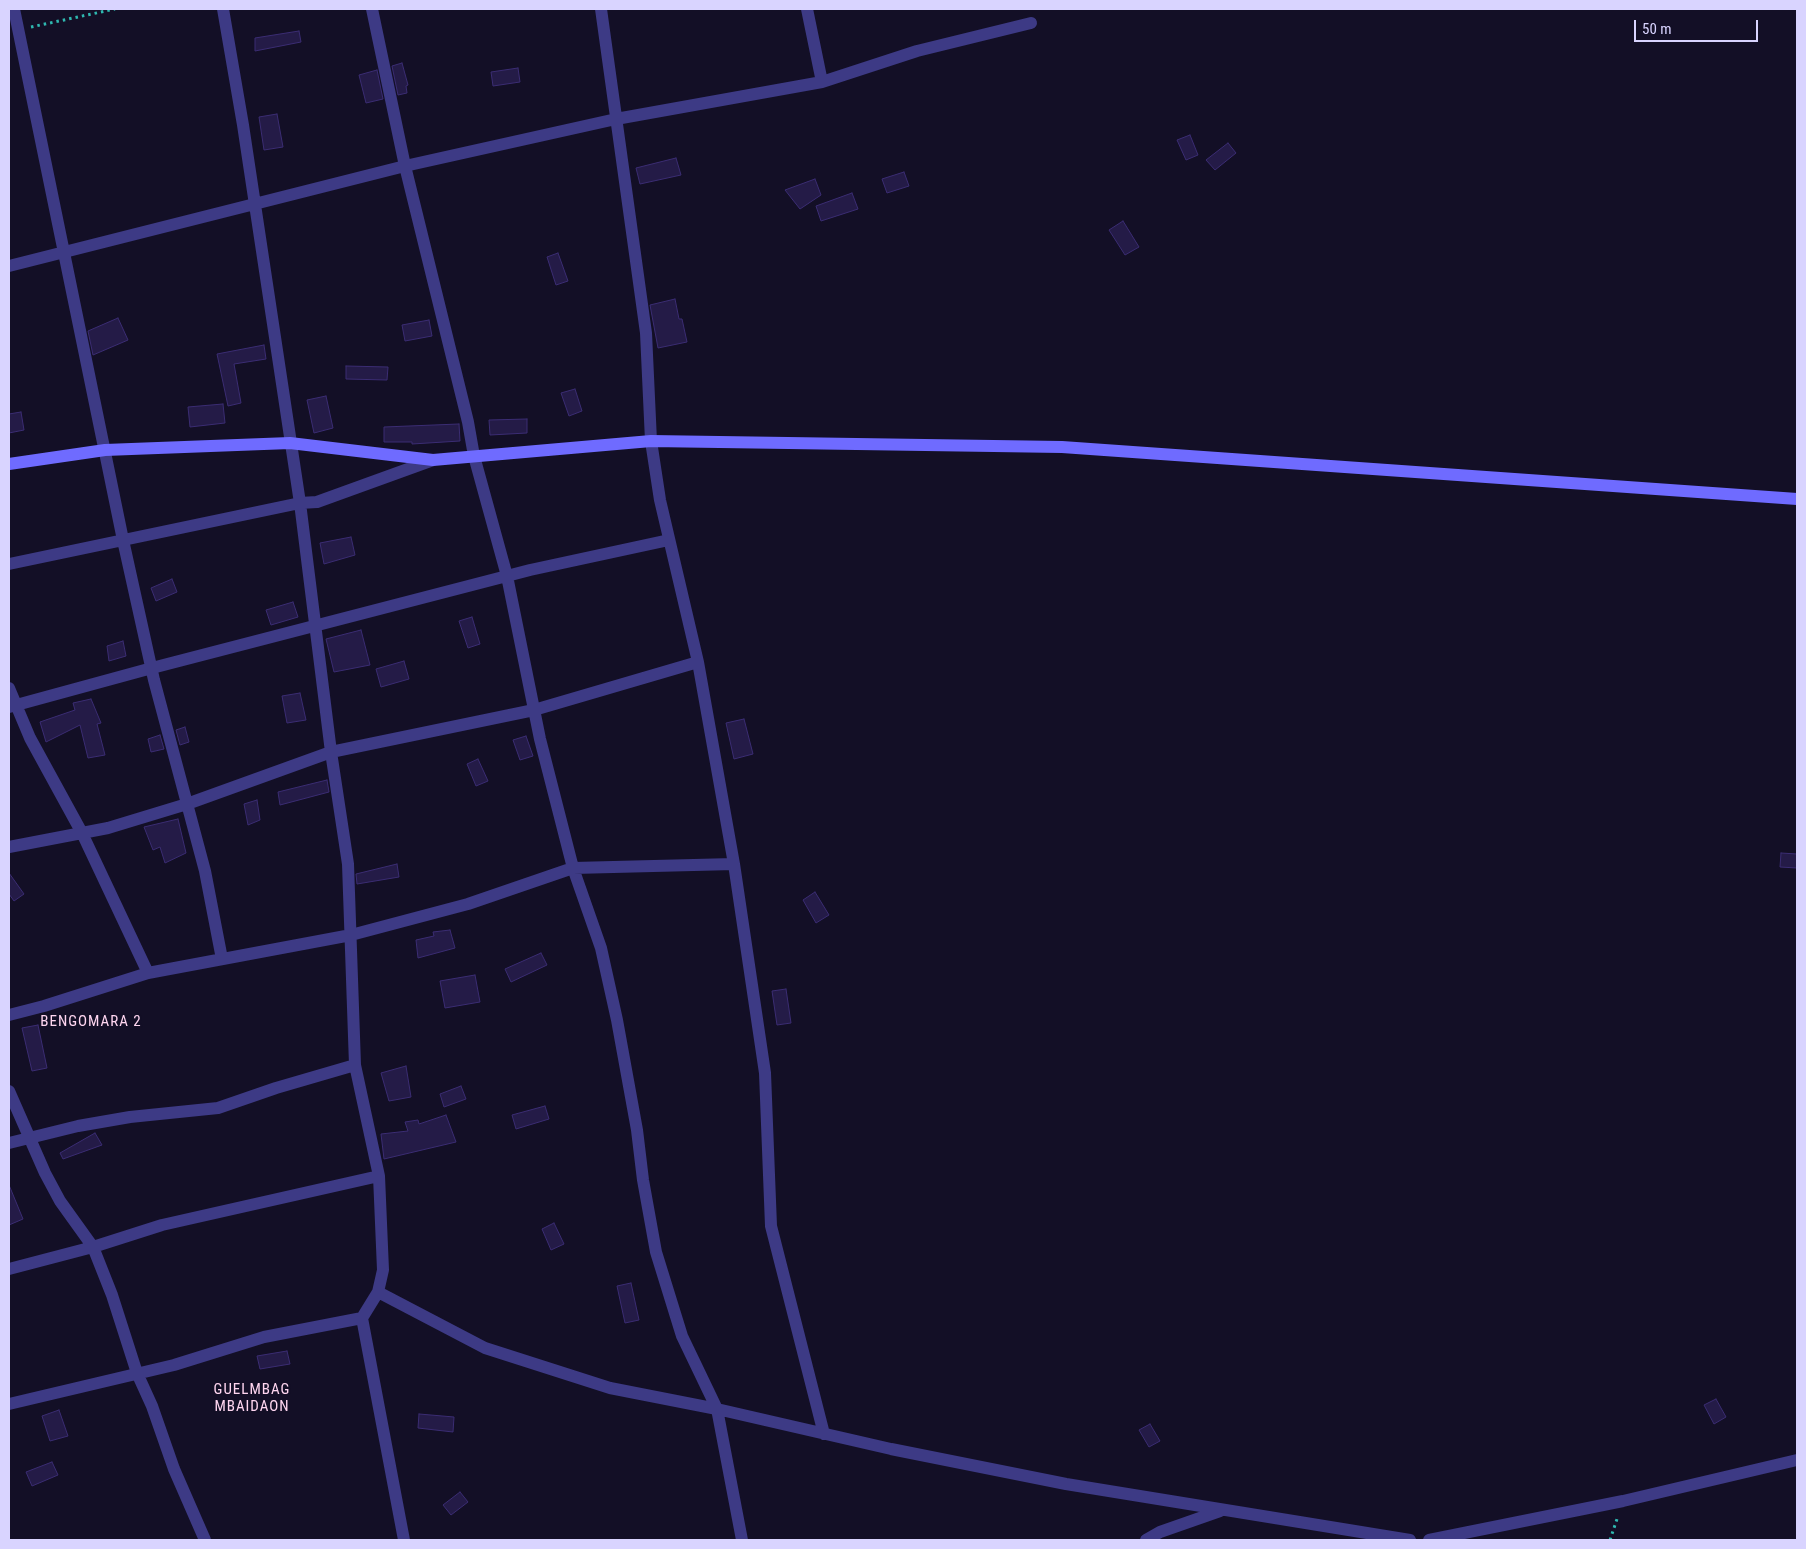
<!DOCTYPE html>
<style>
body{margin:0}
#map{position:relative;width:1806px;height:1549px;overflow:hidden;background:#130f26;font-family:"Roboto Condensed",sans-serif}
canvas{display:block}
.frame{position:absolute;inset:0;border:10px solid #d9d4ff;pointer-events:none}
.scale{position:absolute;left:1634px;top:20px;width:124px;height:22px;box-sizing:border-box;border:2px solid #d9d4ff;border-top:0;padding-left:6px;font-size:15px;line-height:18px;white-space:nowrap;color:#d9d4ff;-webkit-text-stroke:4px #130f26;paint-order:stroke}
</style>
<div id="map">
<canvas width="1806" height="1549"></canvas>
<div class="frame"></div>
<div class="scale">50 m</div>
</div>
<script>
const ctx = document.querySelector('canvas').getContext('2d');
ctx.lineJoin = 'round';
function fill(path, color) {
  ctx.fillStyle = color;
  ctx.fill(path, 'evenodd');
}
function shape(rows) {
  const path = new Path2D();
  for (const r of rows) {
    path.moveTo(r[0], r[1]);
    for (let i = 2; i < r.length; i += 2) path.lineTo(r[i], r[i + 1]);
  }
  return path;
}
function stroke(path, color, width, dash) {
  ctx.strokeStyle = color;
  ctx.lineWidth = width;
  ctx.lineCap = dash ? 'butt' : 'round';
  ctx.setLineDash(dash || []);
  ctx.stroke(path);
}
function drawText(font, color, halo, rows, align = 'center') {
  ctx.font = font + ' "Roboto Condensed",sans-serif';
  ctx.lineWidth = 4;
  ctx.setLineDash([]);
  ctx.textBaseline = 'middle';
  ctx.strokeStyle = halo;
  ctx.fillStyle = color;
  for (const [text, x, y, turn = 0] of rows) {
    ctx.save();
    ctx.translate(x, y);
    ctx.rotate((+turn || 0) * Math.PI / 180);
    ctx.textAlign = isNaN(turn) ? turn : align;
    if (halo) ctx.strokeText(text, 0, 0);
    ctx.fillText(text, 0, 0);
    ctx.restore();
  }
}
const building = shape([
 [299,31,301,42,255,51,255,38,299,31],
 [402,63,408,85,406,86,407,93,398,95,392,66,402,63],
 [518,68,520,82,493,86,491,72,518,68],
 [377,70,383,99,366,103,359,75,377,70],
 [277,114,283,147,264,150,259,117,277,114],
 [1190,135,1198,155,1186,160,1177,140,1190,135],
 [1228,143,1236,153,1215,170,1206,160,1228,143],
 [676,158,681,175,640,184,636,168,676,158],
 [904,172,909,186,887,193,882,179,904,172],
 [815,179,821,195,800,209,785,190,815,179],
 [852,193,858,209,821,221,816,206,852,193],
 [1123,221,1139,247,1125,255,1109,230,1123,221],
 [558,253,568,281,556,285,547,257,558,253],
 [675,299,679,319,682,319,687,342,658,348,650,305,675,299],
 [118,318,128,340,93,355,88,331,118,318],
 [429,320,432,336,405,341,402,325,429,320],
 [264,345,266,359,234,364,241,403,228,406,217,354,264,345],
 [346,366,388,367,387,380,346,379,346,366],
 [575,389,582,411,569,416,561,393,575,389],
 [326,396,333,428,314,433,307,400,326,396],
 [223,404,225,423,190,427,188,407,223,404],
 [21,412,24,430,9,433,9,414,21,412],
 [527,419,527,433,490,435,489,420,527,419],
 [459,424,460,441,412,444,412,442,384,442,384,427,459,424],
 [351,537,355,555,324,564,320,543,351,537],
 [172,579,177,592,156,601,151,588,172,579],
 [293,602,298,617,271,625,266,610,293,602],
 [472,617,480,644,468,648,459,621,472,617],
 [361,630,370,665,334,672,326,639,361,630],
 [123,641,126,656,109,661,107,646,123,641],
 [404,661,409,679,381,687,376,669,404,661],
 [300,693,306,720,287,723,282,696,300,693],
 [91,699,101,723,97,724,105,755,88,758,80,725,46,742,40,722,75,710,73,703,91,699],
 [744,719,753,754,734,759,726,723,744,719],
 [185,727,189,742,180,745,176,730,185,727],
 [160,735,164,749,151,752,148,739,160,735],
 [526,736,533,756,520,760,513,740,526,736],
 [478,759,488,781,476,786,467,764,478,759],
 [327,780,329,792,280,805,278,792,327,780],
 [257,800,260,820,248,825,244,804,257,800],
 [178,819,186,853,165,863,160,847,153,850,144,827,178,819],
 [1781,853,1797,854,1797,868,1780,867,1781,853],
 [397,864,399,877,357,884,356,874,397,864],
 [9,873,24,894,14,901,9,894,9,873],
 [815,892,829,915,816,923,803,900,815,892],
 [450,930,455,948,418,958,416,940,434,936,433,932,450,930],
 [541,953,547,965,511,982,505,969,541,953],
 [475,975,480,1002,445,1008,440,981,475,975],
 [786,989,791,1023,777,1025,772,991,786,989],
 [38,1025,47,1068,32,1071,22,1028,38,1025],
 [406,1066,411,1097,389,1101,381,1073,406,1066],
 [461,1086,466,1099,444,1107,440,1094,461,1086],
 [545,1106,549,1119,516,1129,512,1115,545,1106],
 [446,1115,456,1142,384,1159,381,1134,408,1131,405,1122,418,1120,419,1124,446,1115],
 [95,1133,102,1145,63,1159,60,1153,95,1133],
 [9,1185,23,1219,9,1225,9,1185],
 [554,1223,564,1244,551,1250,542,1229,554,1223],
 [631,1283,639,1320,625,1323,617,1286,631,1283],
 [287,1351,290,1364,260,1369,257,1356,287,1351],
 [1716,1399,1726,1417,1714,1424,1704,1405,1716,1399],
 [59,1410,68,1436,50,1441,42,1416,59,1410],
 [419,1414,454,1417,453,1432,418,1428,419,1414],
 [1150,1424,1160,1441,1149,1447,1139,1430,1150,1424],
 [52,1462,58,1475,32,1486,26,1472,52,1462],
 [460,1492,468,1502,451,1515,443,1505,460,1492]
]);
const path = shape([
 [31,27,115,9],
 [1610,1540,1618,1516]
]);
const street = shape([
 [14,9,123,540,154,680,205,871,222,959],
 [223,9,243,125,300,503,331,752,348,864,355,1065,379,1176,383,1270,378,1292,362,1318,404,1540],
 [372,9,405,166,468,422,474,456,507,576,540,739,573,868,601,948,617,1020,637,1130,643,1180,656,1252,682,1336,717,1409,742,1540],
 [601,9,646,333,651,441,660,500,698,662,734,864,765,1073,771,1226,824,1434],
 [807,9,822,82],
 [9,266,405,166,616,119,822,82,917,51,1031,23],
 [9,564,300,503,317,502,433,460],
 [9,688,30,738,82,833,148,973],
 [9,707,152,668,530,570,669,540],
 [9,847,108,828,187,804,331,752,534,710,698,662],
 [9,1015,44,1006,148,973,351,935,468,904,573,868,734,864],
 [9,1091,45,1173,60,1201,93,1247,112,1295,137,1373,152,1406,174,1469,205,1540],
 [9,1143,78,1126,130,1117,218,1108,276,1088,355,1065],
 [9,1269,93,1247,162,1225,379,1176],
 [378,1292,485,1348,610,1388,717,1409,891,1449,1066,1484,1410,1540],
 [9,1404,174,1365,264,1337,362,1318],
 [1146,1540,1160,1532,1220,1511],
 [1429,1540,1623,1501,1797,1460]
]);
const secondary = shape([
 [9,464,105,450,290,443,433,460,651,441,1062,447,1797,499]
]);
const quarterNames = [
 ["BENGOMARA 2",91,1022],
 ["GUELMBAG",252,1390],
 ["MBAIDAON",252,1407]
];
fill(building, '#241b47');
stroke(building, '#3b2d73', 1);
stroke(path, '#2fb8b0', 3, [2.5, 4]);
stroke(street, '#3d3a85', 12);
stroke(secondary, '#6f6bff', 12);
ctx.letterSpacing = '1px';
drawText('15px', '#ffd6f0', '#130f26', quarterNames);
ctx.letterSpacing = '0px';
</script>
